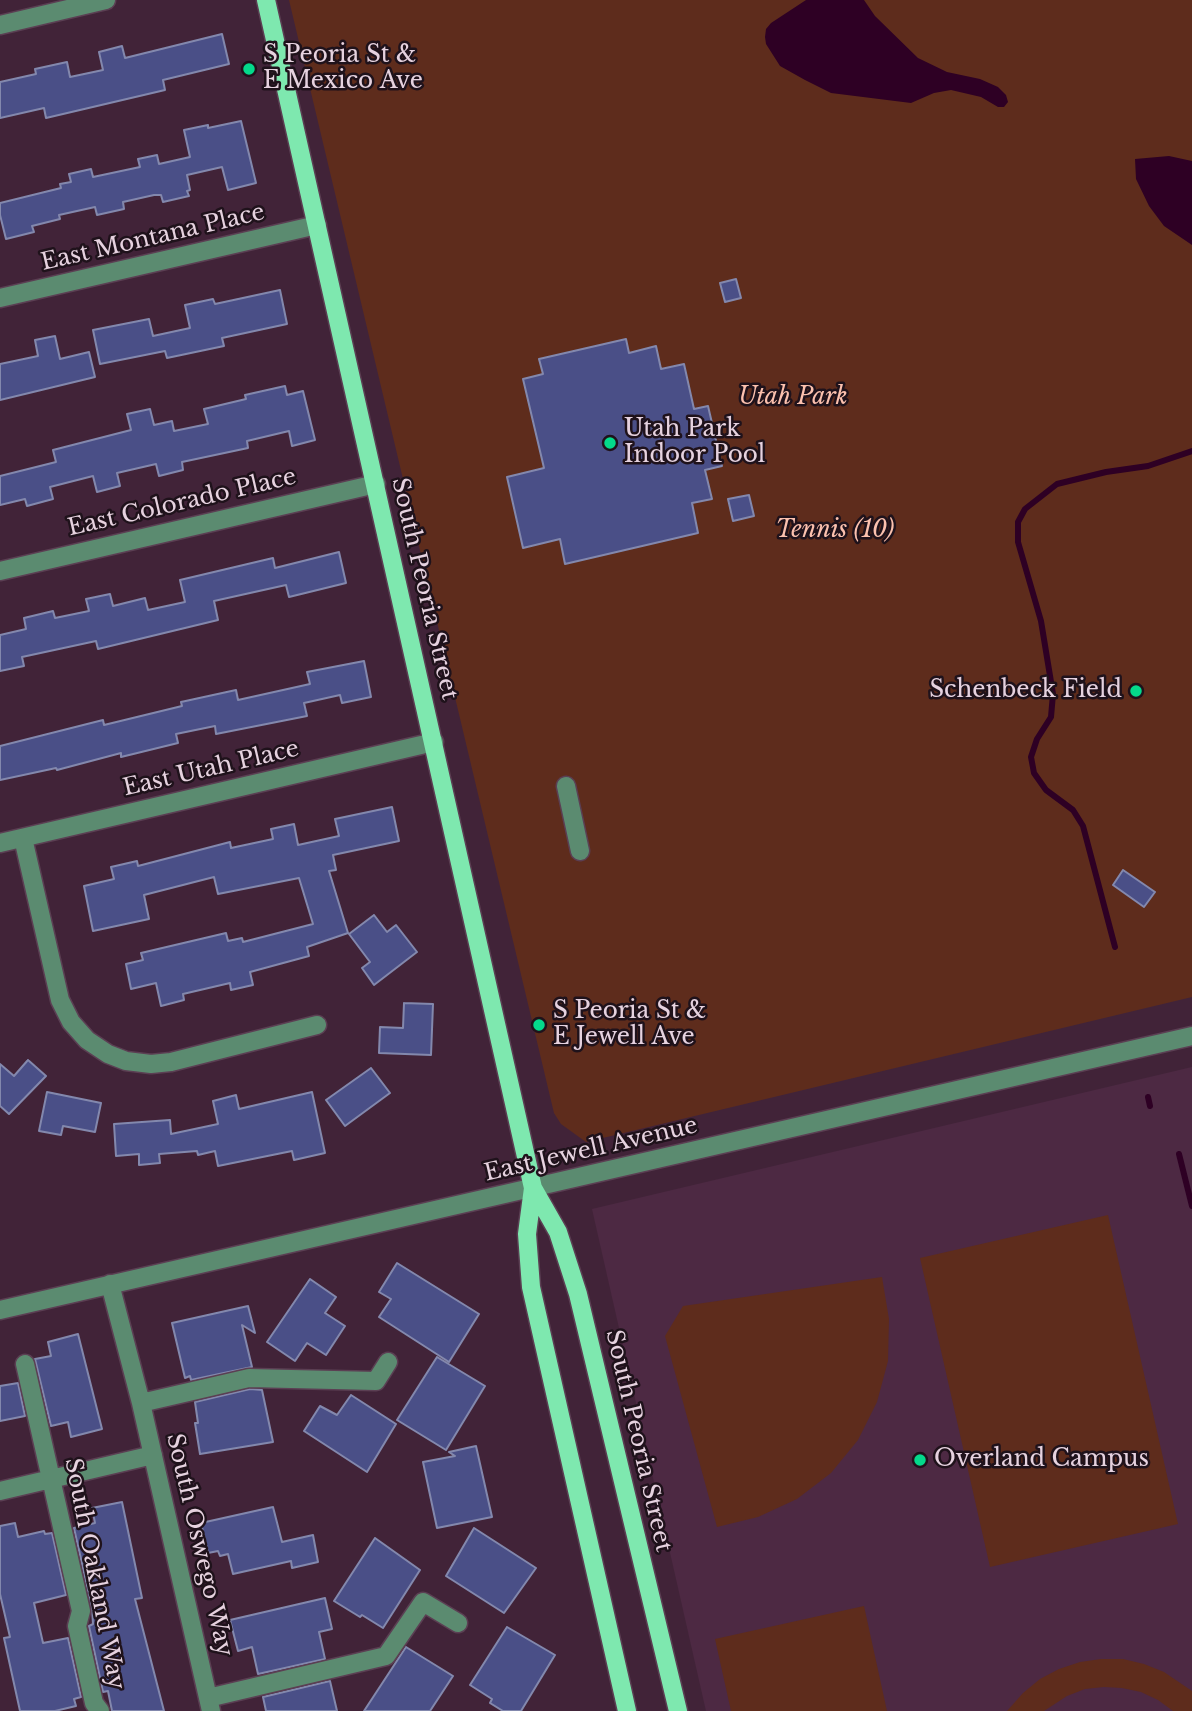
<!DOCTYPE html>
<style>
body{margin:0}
canvas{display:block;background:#412338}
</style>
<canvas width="1192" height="1711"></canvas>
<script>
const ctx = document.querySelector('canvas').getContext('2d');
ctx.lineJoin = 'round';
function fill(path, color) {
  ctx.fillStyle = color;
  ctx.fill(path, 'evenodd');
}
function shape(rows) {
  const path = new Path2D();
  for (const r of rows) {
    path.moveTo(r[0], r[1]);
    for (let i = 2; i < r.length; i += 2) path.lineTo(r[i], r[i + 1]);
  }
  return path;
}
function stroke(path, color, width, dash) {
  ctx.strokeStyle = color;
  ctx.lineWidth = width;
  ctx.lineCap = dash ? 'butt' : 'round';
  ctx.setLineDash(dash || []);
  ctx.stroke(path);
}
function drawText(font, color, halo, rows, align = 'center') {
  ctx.font = font + ' "Libre Baskerville",serif';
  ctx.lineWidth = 5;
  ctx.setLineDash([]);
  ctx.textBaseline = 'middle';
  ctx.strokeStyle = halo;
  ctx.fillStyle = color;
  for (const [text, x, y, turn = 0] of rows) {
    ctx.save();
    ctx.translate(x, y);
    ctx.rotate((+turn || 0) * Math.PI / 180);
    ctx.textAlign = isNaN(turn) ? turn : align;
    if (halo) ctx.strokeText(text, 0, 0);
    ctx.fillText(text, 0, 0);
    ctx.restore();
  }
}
const built = shape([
 [1192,1067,1192,1711,706,1711,592,1209]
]);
const green = shape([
 [289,0,1192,0,1192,997,586,1142,561,1124,554,1113],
 [1108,1215,1178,1524,990,1567,920,1258],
 [882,1277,889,1319,888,1361,877,1402,858,1440,831,1473,797,1499,758,1517,717,1527,665,1336,683,1306],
 [864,1606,887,1711,731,1711,715,1639],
 [1101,1659,1123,1659,1144,1664,1164,1672,1192,1691,1192,1711,1173,1711,1158,1700,1141,1692,1122,1688,1104,1687,1085,1689,1067,1696,1044,1711,1007,1711,1023,1693,1040,1679,1059,1669,1080,1662]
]);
const water = shape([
 [806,0,864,0,875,16,918,58,947,72,980,79,998,87,1006,95,1008,102,1004,107,998,107,981,97,951,90,934,93,911,103,831,93,805,80,780,66,766,44,765,37,766,29,771,23],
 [1169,156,1192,161,1192,245,1164,226,1149,206,1136,179,1135,159]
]);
const stream = shape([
 [1115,947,1083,826,1073,810,1046,790,1034,773,1031,757,1037,739,1051,717,1053,694,1041,621,1018,542,1018,522,1025,509,1057,484,1106,472,1148,466,1192,451],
 [1148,1097,1150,1106],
 [1179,1154,1192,1206]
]);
const building = shape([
 [222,34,229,64,163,80,165,90,46,118,44,108,0,118,0,82,36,74,35,69,67,62,70,77,103,70,99,52,122,46,125,58,222,34],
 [241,121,256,183,228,190,222,167,187,175,190,190,187,191,189,196,163,202,161,195,154,195,123,202,124,209,97,215,95,207,59,215,60,219,32,226,34,232,6,239,0,215,0,203,61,188,60,184,71,182,69,174,91,169,93,177,140,167,138,159,157,155,159,164,190,157,184,130,208,125,208,128,241,121],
 [736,279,741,298,725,302,720,283,736,279],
 [280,290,287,324,222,338,224,346,167,358,165,351,100,364,93,330,149,319,153,336,190,328,185,305,213,299,215,304,280,290],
 [55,336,60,359,89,352,95,377,0,400,0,364,38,356,35,340,55,336],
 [626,339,629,353,656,346,661,369,684,364,694,409,708,406,722,466,705,470,712,499,692,503,698,533,565,564,560,539,523,548,507,477,544,468,523,379,543,374,539,359,626,339],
 [285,386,287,395,303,391,315,440,292,446,289,431,247,441,248,448,182,462,183,470,159,476,156,464,117,473,120,486,97,492,93,476,50,487,53,499,27,506,25,499,0,505,0,476,56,462,53,450,131,430,127,414,150,409,154,425,172,421,174,431,208,424,204,409,246,399,245,395,285,386],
 [749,495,754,516,733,521,728,499,749,495],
 [339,552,346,583,289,597,286,585,214,601,218,620,98,649,96,641,22,657,24,666,0,671,0,635,26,629,24,618,53,611,55,618,89,611,86,599,110,594,113,606,145,598,148,610,185,602,180,580,273,558,275,568,339,552],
 [364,661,371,697,342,703,340,695,304,703,307,716,216,734,215,726,176,734,178,743,121,757,121,753,57,770,56,768,0,780,0,746,103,720,104,725,182,706,181,702,236,690,238,700,310,684,307,672,364,661],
 [392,807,399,841,333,855,336,870,329,871,348,933,307,947,309,956,250,972,253,985,231,990,230,983,183,994,184,1000,161,1006,156,983,131,989,126,964,143,960,141,953,226,933,228,941,242,938,243,942,313,924,299,878,218,894,214,877,144,895,149,919,93,931,84,886,114,879,111,867,137,861,138,866,230,842,231,848,273,839,271,829,294,824,298,845,339,836,335,819,392,807],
 [1123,870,1155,892,1144,907,1113,885,1123,870],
 [374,915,387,932,396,925,417,952,374,985,362,968,370,962,349,934,374,915],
 [404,1003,433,1004,431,1055,379,1053,380,1027,403,1028,404,1003],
 [28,1060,46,1076,9,1114,0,1106,0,1064,14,1076,28,1060],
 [371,1068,390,1093,345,1126,326,1100,371,1068],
 [47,1092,101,1103,95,1132,63,1126,61,1135,39,1131,47,1092],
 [312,1092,325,1153,294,1160,292,1151,218,1166,215,1151,198,1155,197,1151,159,1154,160,1163,139,1165,139,1154,116,1156,114,1124,170,1120,171,1134,218,1124,213,1101,236,1095,239,1109,312,1092],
 [397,1263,479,1314,449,1362,379,1317,391,1299,379,1292,397,1263],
 [310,1279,336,1297,325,1313,345,1326,326,1355,307,1343,295,1361,267,1342,310,1279],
 [248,1306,255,1333,242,1325,252,1367,191,1380,190,1376,185,1378,172,1323,248,1306],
 [78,1334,102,1429,71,1437,68,1422,51,1426,35,1359,51,1356,48,1342,78,1334],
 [437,1357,485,1386,446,1450,397,1420,437,1357],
 [18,1383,25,1416,0,1421,0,1386,18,1383],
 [250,1389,262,1390,273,1442,200,1454,195,1423,198,1423,195,1402,250,1389],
 [351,1395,396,1424,367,1472,304,1431,320,1406,337,1415,351,1395],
 [476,1446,492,1517,437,1528,423,1462,455,1456,449,1452,476,1446],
 [122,1502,142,1598,135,1599,164,1711,112,1711,108,1691,103,1692,89,1626,93,1624,92,1608,74,1528,95,1523,92,1508,122,1502],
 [273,1507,282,1542,313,1535,318,1562,292,1568,291,1561,233,1574,228,1554,220,1556,218,1551,208,1553,201,1523,273,1507],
 [15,1523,18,1537,44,1531,45,1534,52,1533,66,1595,34,1603,43,1643,68,1638,81,1697,74,1699,76,1706,55,1711,20,1711,4,1638,10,1637,0,1594,0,1526,15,1523],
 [474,1528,536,1568,504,1613,446,1576,474,1528],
 [375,1538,420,1570,383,1628,362,1615,360,1617,334,1601,375,1538],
 [325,1598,332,1629,319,1632,325,1659,258,1674,252,1647,238,1651,230,1620,325,1598],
 [507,1627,555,1655,521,1711,503,1711,490,1703,492,1699,470,1685,507,1627],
 [406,1647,453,1676,430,1711,364,1711,406,1647],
 [330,1681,337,1711,266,1711,263,1697,330,1681]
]);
const minor = shape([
 [0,25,106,0],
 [0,298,317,225],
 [0,571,376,484],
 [566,786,580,851],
 [23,838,60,1000,71,1022,87,1040,108,1054,126,1061,151,1064,171,1062,317,1025],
 [0,843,434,742],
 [110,1284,141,1403,211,1711],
 [0,1310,1192,1036],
 [25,1364,81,1611,77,1626,94,1703,100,1711],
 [141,1403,249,1378,376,1381,388,1362],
 [0,1491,153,1455],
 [208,1698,386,1656,423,1602,458,1623]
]);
const major = shape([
 [266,0,533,1188,558,1232,578,1294,678,1711],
 [533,1188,527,1234,531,1287,627,1711]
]);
const markers = [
 [249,69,7,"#04d98b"],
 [610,443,7,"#04d98b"],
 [1136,691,7,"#04d98b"],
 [539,1025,7,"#04d98b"],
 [920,1460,7,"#04d98b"]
];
const poiNames = [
 ["S Peoria St &",263,56],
 ["E Mexico Ave",263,82],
 ["Utah Park",624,430],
 ["Indoor Pool",624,456],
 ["Schenbeck Field",1122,691,"right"],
 ["S Peoria St &",553,1012],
 ["E Jewell Ave",553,1038],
 ["Overland Campus",934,1460]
];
const streetNames = [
 ["East Montana Place",153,238,-13],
 ["East Colorado Place",182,503,-13],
 ["South Peoria Street",424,589,77],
 ["East Utah Place",211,769,-13],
 ["East Jewell Avenue",591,1150,-13],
 ["South Peoria Street",638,1441,77],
 ["South Oswego Way",199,1545,77],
 ["South Oakland Way",94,1574,79]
];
const parkNames = [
 ["Utah Park",793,398],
 ["Tennis (10)",835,531]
];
fill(built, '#4d2943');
fill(green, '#5e2c1c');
fill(water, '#2e0024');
stroke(stream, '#2e0024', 6);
fill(building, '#4a4f87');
stroke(building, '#8388ad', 2);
stroke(minor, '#5b3f53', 21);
stroke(major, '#5b3f53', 21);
stroke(minor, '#5b8b70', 18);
stroke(major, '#7ee8af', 18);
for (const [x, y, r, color] of markers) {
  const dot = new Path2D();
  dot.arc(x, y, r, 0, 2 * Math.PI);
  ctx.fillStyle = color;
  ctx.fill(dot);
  stroke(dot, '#1f121b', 2.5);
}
drawText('23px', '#e6d2df', '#1f121b', poiNames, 'left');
drawText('23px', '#e6d2df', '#1f121b', streetNames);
drawText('italic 23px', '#fcc1ae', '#1f121b', parkNames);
</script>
